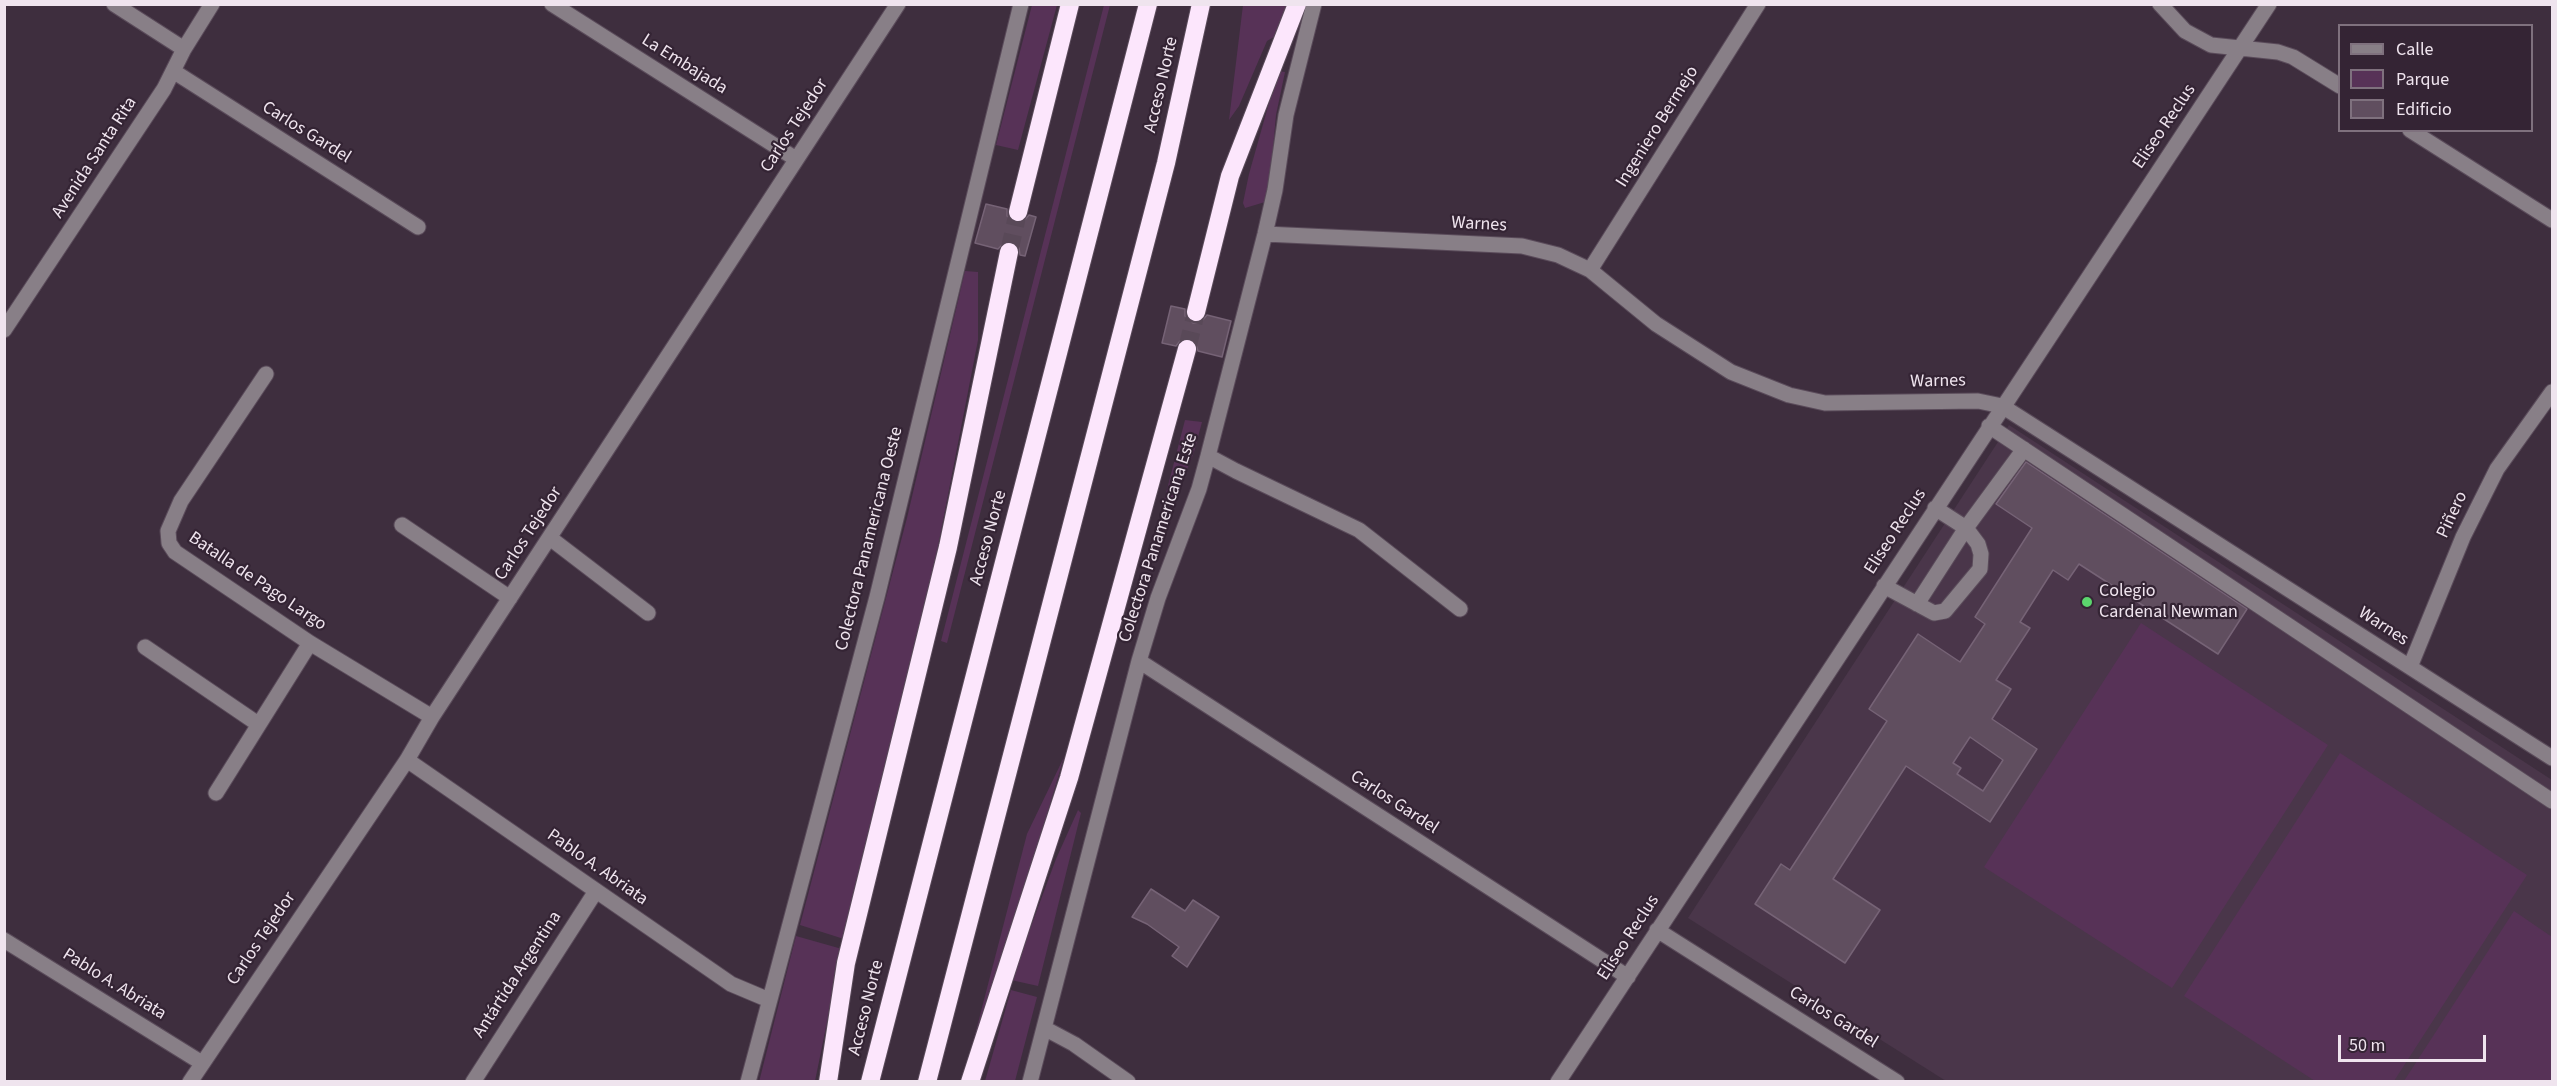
<!DOCTYPE html>
<meta charset="utf-8">
<style>
body{margin:0}
#map{position:relative;width:2557px;height:1086px;overflow:hidden;background:#3e2e3e;font-family:"Source Sans 3",sans-serif}
canvas{display:block}
.frame{position:absolute;inset:0;border:6px solid #efe4ee;pointer-events:none}
.legend{position:absolute;left:2338px;top:24px;width:195px;height:108px;box-sizing:border-box;background:#342434;border:2px solid #7f717e;margin:0;padding:8px 10px;list-style:none;font-size:18px;color:#efe4ee}
.legend li{display:flex;align-items:center;gap:12px;height:30px}
.legend b{width:30px;border:2px solid #7f717e}
.scale{position:absolute;left:2338px;top:1035px;width:148px;height:27px;box-sizing:border-box;border:3px solid #efe4ee;border-top:0;padding-left:8px;font-size:18px;line-height:21px;white-space:nowrap;color:#efe4ee;-webkit-text-stroke:4px #342434;paint-order:stroke}
</style>
<div id="map">
<canvas width="2557" height="1086"></canvas>
<div class="frame"></div>
<ul class="legend">
<li><b style="height:8px;background:#887f87"></b>Calle</li>
<li><b style="height:16px;background:#573257"></b>Parque</li>
<li><b style="height:16px;background:#604e5f"></b>Edificio</li>
</ul>
<div class="scale">50 m</div>
</div>
<script>
const ctx = document.querySelector('canvas').getContext('2d');
ctx.lineJoin = 'round';
function fill(path, color) {
  ctx.fillStyle = color;
  ctx.fill(path, 'evenodd');
}
function shape(rows) {
  const path = new Path2D();
  for (const r of rows) {
    path.moveTo(r[0], r[1]);
    for (let i = 2; i < r.length; i += 2) path.lineTo(r[i], r[i + 1]);
  }
  return path;
}
function stroke(path, color, width, dash) {
  ctx.strokeStyle = color;
  ctx.lineWidth = width;
  ctx.lineCap = dash ? 'butt' : 'round';
  ctx.setLineDash(dash || []);
  ctx.stroke(path);
}
function drawText(font, color, halo, rows, align = 'center') {
  ctx.font = font + ' "Source Sans 3",sans-serif';
  ctx.lineWidth = 4.5;
  ctx.setLineDash([]);
  ctx.textBaseline = 'middle';
  ctx.strokeStyle = halo;
  ctx.fillStyle = color;
  for (const [text, x, y, turn = 0] of rows) {
    ctx.save();
    ctx.translate(x, y);
    ctx.rotate((+turn || 0) * Math.PI / 180);
    ctx.textAlign = isNaN(turn) ? turn : align;
    if (halo) ctx.strokeText(text, 0, 0);
    ctx.fillText(text, 0, 0);
    ctx.restore();
  }
}
const built = shape([
 [2009,425,2552,780,2552,1081,1946,1081,1688,918]
]);
const green = shape([
 [1032,5,1057,5,1018,150,996,145],
 [1104,5,1110,5,947,643,941,641],
 [1243,5,1287,5,1274,37,1267,41,1239,106,1229,120],
 [1278,71,1285,72,1276,115,1269,193,1265,202,1245,208,1243,203,1249,174],
 [965,271,978,272,978,340,934,567,847,940,800,925,907,518],
 [1185,420,1202,422,1194,452,1184,477,1172,502,1163,505],
 [2141,623,2328,745,2172,988,1984,867],
 [2340,753,2527,875,2394,1081,2315,1081,2184,996],
 [1064,757,979,1044,971,1050,1027,834],
 [1078,810,1081,813,1038,986,1011,980,1056,859],
 [2514,911,2552,937,2552,1081,2404,1081],
 [796,936,842,949,815,1081,759,1082],
 [1011,990,1037,997,1015,1081,985,1081]
]);
const building = shape([
 [986,204,1007,209,1007,216,1015,223,1022,223,1029,215,1036,217,1025,256,1020,255,1019,248,1012,241,1005,242,998,249,975,243,986,204],
 [1171,306,1185,309,1185,316,1193,323,1200,323,1207,315,1231,321,1222,357,1198,351,1195,342,1189,338,1180,341,1176,346,1162,343,1171,306],
 [2026,462,2247,609,2218,654,2079,564,2068,580,2053,570,2020,622,2030,628,1996,680,2011,689,1992,719,2037,749,1990,822,1906,766,1833,879,1880,910,1845,963,1755,904,1781,864,1790,870,1887,721,1869,709,1918,634,1960,662,1985,624,1975,617,2032,528,1996,504,2026,462],
 [1970,737,2003,760,1983,791,1957,774,1961,768,1953,763,1970,737],
 [1151,889,1185,911,1193,900,1219,917,1187,967,1172,956,1179,947,1147,924,1132,917,1151,889]
]);
const highwayTunnel = shape([
 [1009,252,1018,212],
 [1187,349,1196,312]
]);
const minor = shape([
 [114,4,184,49],
 [552,4,796,159],
 [2160,4,2185,31,2211,45,2278,52,2293,57,2340,86],
 [173,71,418,227],
 [2410,130,2552,220],
 [1265,234,1522,246,1558,255,1590,270,1656,324,1731,372,1789,395,1825,403,1978,401,2002,406,2552,758],
 [1590,270,1758,4],
 [4,330,164,89,184,49,212,4],
 [266,374,181,501,168,531,169,543,175,552,310,643,432,717],
 [1989,426,2552,801],
 [1208,456,1236,471,1359,530,1460,609],
 [402,525,510,598],
 [550,538,648,613],
 [1884,586,1934,613,1945,611,1980,569,1981,554,1978,544,1966,528,1935,508],
 [1917,604,1966,528,2024,449],
 [145,647,258,724],
 [1139,661,1628,977],
 [2410,667,2463,537,2497,469,2552,392],
 [407,760,731,984,769,1000],
 [216,793,310,643],
 [1657,930,1897,1082],
 [4,940,202,1063],
 [1044,1028,1074,1044,1128,1082],
 [190,1082,407,760,432,717,898,4],
 [473,1082,596,891],
 [748,1082,877,597,1021,4],
 [1030,1082,1139,661,1158,598,1199,489,1208,456,1265,234,1275,190,1286,115,1314,4],
 [1558,1082,2269,4]
]);
const highway = shape([
 [1018,212,1070,4],
 [1196,312,1230,176,1297,4],
 [828,1082,846,963,948,547,1009,252],
 [870,1082,1148,4],
 [927,1082,1166,163,1201,4],
 [970,1082,1069,778,1187,349]
]);
const markers = [
 [2087,602,6,"#5bd56d"]
];
const streetNames = [
 ["La Embajada",684,65,32],
 ["Acceso Norte",1162,85,-77],
 ["Carlos Tejedor",795,126,-57],
 ["Ingeniero Bermejo",1658,127,-58],
 ["Eliseo Reclus",2165,127,-56],
 ["Carlos Gardel",306,133,32],
 ["Avenida Santa Rita",95,158,-57],
 ["Warnes",1479,225,3],
 ["Warnes",1938,382,-1],
 ["Piñero",2453,515,-65],
 ["Eliseo Reclus",1896,532,-57],
 ["Carlos Tejedor",529,534,-57],
 ["Acceso Norte",989,538,-75],
 ["Colectora Panamericana Este",1159,538,-72],
 ["Colectora Panamericana Oeste",870,539,-76],
 ["Batalla de Pago Largo",257,582,34],
 ["Warnes",2383,627,33],
 ["Carlos Gardel",1394,803,33],
 ["Pablo A. Abriata",597,868,35],
 ["Eliseo Reclus",1629,938,-57],
 ["Carlos Tejedor",262,939,-56],
 ["Antártida Argentina",518,975,-57],
 ["Pablo A. Abriata",114,985,32],
 ["Acceso Norte",867,1008,-76],
 ["Carlos Gardel",1833,1018,32]
];
const poiNames = [
 ["Colegio",2099,592],
 ["Cardenal Newman",2099,613]
];
fill(built, '#4a364a');
fill(green, '#573257');
fill(building, '#604e5f');
stroke(building, '#766376', 1.5);
stroke(highwayTunnel, '#594958', 18, [18, 9]);
stroke(minor, '#5a4b5a', 17);
stroke(highway, '#5a4b5a', 20);
stroke(minor, '#887f87', 15);
stroke(highway, '#fce6fc', 18);
for (const [x, y, r, color] of markers) {
  const dot = new Path2D();
  dot.arc(x, y, r, 0, 2 * Math.PI);
  ctx.fillStyle = color;
  ctx.fill(dot);
  stroke(dot, '#342434', 2);
}
drawText('18px', '#efe4ee', '#342434', streetNames);
drawText('18px', '#efe4ee', '#342434', poiNames, 'left');
</script>
